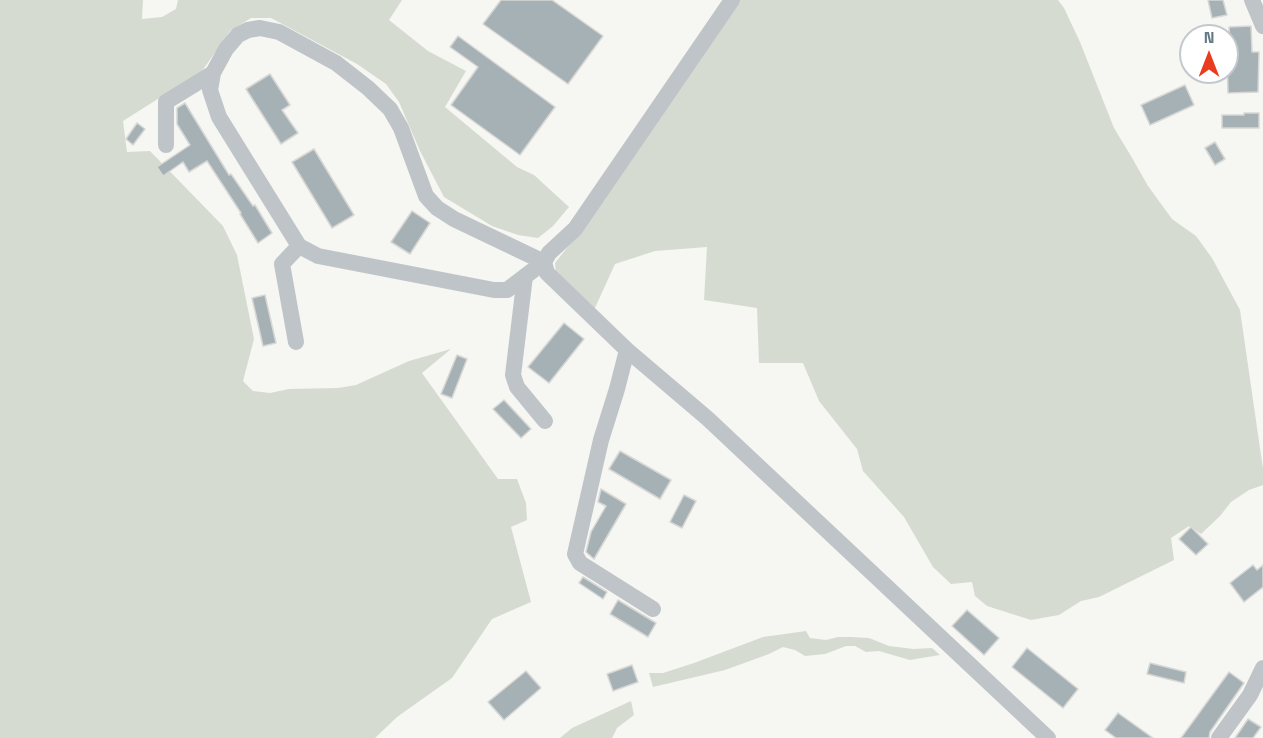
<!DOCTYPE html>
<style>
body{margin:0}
#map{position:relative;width:1263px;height:738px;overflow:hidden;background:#f6f6f2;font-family:"Space Grotesk",sans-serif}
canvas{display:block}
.north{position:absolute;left:1179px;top:24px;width:60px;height:60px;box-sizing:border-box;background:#fff;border:2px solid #c1c9ce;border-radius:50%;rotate:0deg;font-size:16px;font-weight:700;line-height:24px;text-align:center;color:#637984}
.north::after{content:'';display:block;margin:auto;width:21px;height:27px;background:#ea3b1e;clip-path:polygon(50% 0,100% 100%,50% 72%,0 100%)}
</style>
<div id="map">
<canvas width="1263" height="738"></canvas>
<div class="north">N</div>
</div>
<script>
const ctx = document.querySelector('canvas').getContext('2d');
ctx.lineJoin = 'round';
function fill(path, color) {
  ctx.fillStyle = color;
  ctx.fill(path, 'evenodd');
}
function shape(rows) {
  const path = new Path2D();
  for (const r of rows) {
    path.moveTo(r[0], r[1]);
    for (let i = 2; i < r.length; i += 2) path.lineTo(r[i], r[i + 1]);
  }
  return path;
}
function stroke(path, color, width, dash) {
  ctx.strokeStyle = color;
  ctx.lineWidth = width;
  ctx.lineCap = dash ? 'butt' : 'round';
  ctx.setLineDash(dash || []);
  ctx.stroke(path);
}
const green = shape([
 [0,0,143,0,142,19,162,17,176,9,178,0,402,0,389,20,428,51,466,71,445,107,517,167,534,175,569,207,553,226,538,238,518,235,492,226,444,197,420,151,399,102,386,84,357,64,271,18,251,18,230,31,202,71,123,121,127,152,150,151,223,226,237,255,254,339,243,381,253,391,270,393,289,389,338,388,356,385,409,361,451,349,422,373,498,479,517,479,526,503,527,520,511,527,531,602,492,619,452,678,397,717,375,738,0,738],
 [737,0,1058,0,1064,8,1080,42,1114,128,1131,156,1148,186,1172,219,1196,236,1212,258,1240,310,1263,469,1263,485,1249,490,1231,502,1220,516,1201,534,1189,526,1171,538,1174,560,1099,597,1081,601,1059,615,1031,620,987,606,975,596,972,582,951,584,933,567,904,517,863,471,857,449,819,401,803,363,759,363,757,308,704,300,707,247,655,251,615,264,594,310,556,274,555,263,581,230],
 [806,631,810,638,826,640,838,637,851,637,869,638,889,646,914,649,932,648,940,655,910,660,879,651,866,652,855,646,846,646,825,654,805,656,795,650,783,647,769,654,725,670,653,687,649,673,663,673,694,663,763,637],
 [631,701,634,715,617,728,612,738,560,738,572,728]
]);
const building = shape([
 [501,0,552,0,603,36,568,84,483,24,501,0],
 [1208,0,1223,0,1227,15,1212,18,1208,0],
 [1251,26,1252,52,1259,52,1258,92,1228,93,1227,53,1230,52,1229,27,1251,26],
 [458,36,555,107,520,155,451,105,478,67,450,47,458,36],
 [270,74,290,105,282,110,298,133,281,144,246,89,270,74],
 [1185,85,1194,105,1150,125,1141,105,1185,85],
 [185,103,229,175,231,174,253,206,255,205,272,233,258,243,240,214,241,213,207,161,189,172,183,162,163,176,157,167,190,145,177,124,177,108,185,103],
 [1244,113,1259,113,1259,128,1222,128,1222,115,1244,115,1244,113],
 [137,123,145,129,133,145,126,139,137,123],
 [1215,142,1225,159,1215,165,1205,148,1215,142],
 [314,149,354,215,332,228,292,162,314,149],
 [412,211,430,223,410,254,391,242,412,211],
 [265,295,276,343,263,346,252,298,265,295],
 [564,323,584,339,549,383,528,367,564,323],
 [457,355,467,359,452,398,441,394,457,355],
 [504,400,531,429,521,438,493,409,504,400],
 [620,451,671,480,660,499,609,469,620,451],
 [601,489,626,504,594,559,586,552,591,532,606,506,598,502,601,489],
 [684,495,696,501,682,528,670,522,684,495],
 [1191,527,1208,544,1196,555,1179,539,1191,527],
 [1253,565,1257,570,1263,565,1263,587,1244,602,1230,583,1253,565],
 [583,577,607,592,603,599,579,583,583,577],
 [618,600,656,623,648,637,610,614,618,600],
 [967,610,999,638,984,655,952,626,967,610],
 [1027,648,1078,689,1063,708,1012,667,1027,648],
 [1150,663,1186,672,1184,683,1147,674,1150,663],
 [632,665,638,682,613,691,607,674,632,665],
 [526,671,541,688,504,720,488,702,526,671],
 [1229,672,1244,683,1210,732,1209,738,1181,738,1229,672],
 [1118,713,1153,738,1116,738,1105,730,1118,713],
 [1248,719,1261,727,1253,738,1235,738,1248,719]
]);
const minor = shape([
 [732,0,575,229,549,253,544,262,507,290,494,290,318,256,299,246,219,117,210,90,213,73,226,49,238,35,248,30,260,28,279,32,336,63,368,88,390,109,401,128,426,196,437,208,454,219,544,262,547,273,627,350,707,418,1048,738],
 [1252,0,1263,26],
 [166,145,166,102,213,73],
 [525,276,513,375,517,387,545,421],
 [296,342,282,264,299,246],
 [627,350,617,389,601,440,575,554,580,563,653,609],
 [1219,738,1250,695,1263,668]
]);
fill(green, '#d6dbd1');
fill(building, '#a6b1b5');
stroke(building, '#d7d7d5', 1.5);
stroke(minor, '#bec4c7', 16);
</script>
